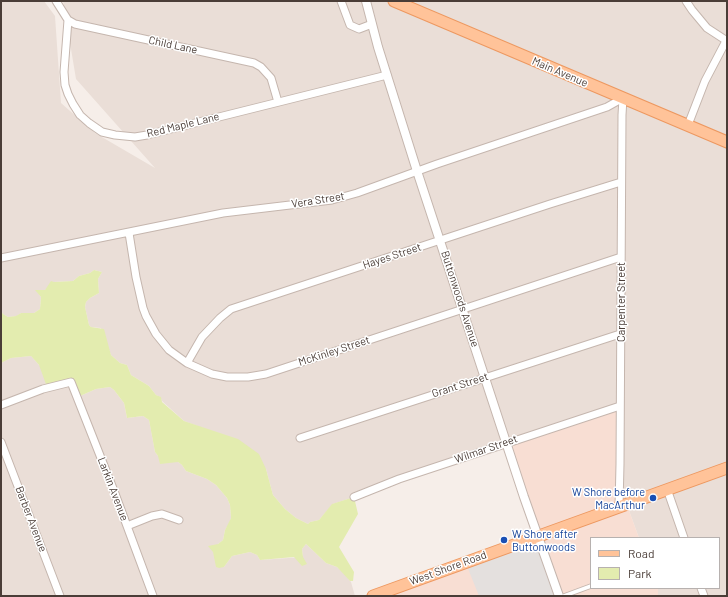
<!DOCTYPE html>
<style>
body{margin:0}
#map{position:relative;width:728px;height:597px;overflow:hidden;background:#f6eee9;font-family:Barlow,sans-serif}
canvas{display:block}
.frame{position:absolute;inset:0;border:2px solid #4a3d37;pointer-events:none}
.legend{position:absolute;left:590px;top:537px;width:130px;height:52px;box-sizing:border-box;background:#fff;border:1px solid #b7b1af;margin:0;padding:5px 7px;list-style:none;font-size:12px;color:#4a3d37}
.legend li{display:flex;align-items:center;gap:8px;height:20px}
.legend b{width:20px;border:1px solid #b7b1af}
</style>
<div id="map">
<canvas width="728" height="597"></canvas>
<div class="frame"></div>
<ul class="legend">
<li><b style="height:5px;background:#ffc399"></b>Road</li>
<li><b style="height:11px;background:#e3ecaf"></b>Park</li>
</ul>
</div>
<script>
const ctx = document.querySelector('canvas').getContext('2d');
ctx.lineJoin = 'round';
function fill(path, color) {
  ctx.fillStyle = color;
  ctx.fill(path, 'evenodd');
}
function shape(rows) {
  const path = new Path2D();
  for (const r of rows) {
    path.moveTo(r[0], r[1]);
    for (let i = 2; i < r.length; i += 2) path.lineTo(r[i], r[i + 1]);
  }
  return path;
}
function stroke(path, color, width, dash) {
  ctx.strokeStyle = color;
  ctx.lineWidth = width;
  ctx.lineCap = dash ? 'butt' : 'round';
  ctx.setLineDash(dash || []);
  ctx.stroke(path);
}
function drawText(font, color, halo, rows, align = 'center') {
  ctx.font = font + ' Barlow,sans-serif';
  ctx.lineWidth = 3;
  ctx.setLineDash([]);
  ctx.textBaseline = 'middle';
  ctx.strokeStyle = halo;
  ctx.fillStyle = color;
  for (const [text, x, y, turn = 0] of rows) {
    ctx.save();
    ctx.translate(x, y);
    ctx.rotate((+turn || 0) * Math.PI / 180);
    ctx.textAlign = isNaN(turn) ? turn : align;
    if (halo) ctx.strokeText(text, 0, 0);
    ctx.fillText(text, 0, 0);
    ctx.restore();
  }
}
const residential = shape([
 [1,1,44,1,55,16,61,103,95,133,155,168,76,79,63,1,727,1,727,596,658,596,658,588,719,588,719,538,639,538,627,505,620,505,617,410,333,504,319,520,310,522,308,524,296,518,285,509,273,495,266,469,203,428,184,421,162,401,160,397,156,395,149,386,131,375,127,365,120,363,111,355,101,328,91,327,89,325,85,307,86,302,90,298,99,293,98,279,102,272,94,270,90,273,79,276,73,281,54,282,45,290,36,290,41,297,40,309,34,313,21,313,17,316,8,317,3,314,1,311],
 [31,356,39,365,66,381,80,396,96,389,110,387,114,390,124,403,127,418,143,416,149,420,155,452,158,456,178,462,182,465,186,471,207,479,216,485,227,498,230,505,231,518,229,524,225,530,223,540,218,544,213,552,224,567,232,556,250,552,257,555,260,560,303,557,302,549,306,544,326,563,337,567,345,574,351,582,355,596,1,596,1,363,11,358]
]);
const commercial = shape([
 [617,410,619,499,627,505,639,538,591,538,591,588,658,588,658,596,370,596,537,534,508,446]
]);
const green = shape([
 [94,270,102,272,98,279,99,293,90,298,86,302,85,307,89,325,91,327,104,329,111,355,120,363,127,365,131,375,149,386,156,395,161,397,162,402,184,421,238,439,259,454,266,469,273,495,285,509,296,518,308,524,310,522,319,520,332,504,354,497,358,514,339,547,354,572,353,581,350,581,337,567,326,563,306,544,302,549,303,557,307,564,302,566,294,557,260,560,257,555,250,552,232,556,224,567,219,568,216,567,213,552,208,546,218,544,223,540,225,530,231,518,230,505,227,498,216,485,207,479,186,471,182,465,178,462,160,464,158,456,155,452,149,420,143,416,127,418,124,403,114,390,110,387,96,389,80,396,72,383,47,387,39,365,31,356,11,358,1,363,1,311,3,314,8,317,16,316,21,313,34,313,40,309,41,297,35,290,45,290,51,281,54,282,73,281,79,276,90,273]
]);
const parking = shape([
 [536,541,555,596,479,596,467,566]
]);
const service = shape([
 [564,596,591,586]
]);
const minor = shape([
 [56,1,68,20,75,24,254,63,261,67,271,78,278,102],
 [341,1,350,25,359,29,372,24],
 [686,1,692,10,707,28,727,41],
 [68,20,64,72,65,85,68,94,73,104,80,115,89,123,102,132,115,135,135,137,147,135,387,75],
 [688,125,705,81,726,41],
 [129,233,136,277,143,308,146,316,156,334,169,350,187,363,212,374,227,377,248,377,266,374,621,257],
 [1,258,223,213,332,200,357,193,437,164,607,107,623,98],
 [187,363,202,337,220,318,231,309,550,204,621,182],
 [1,405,43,389,71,382,114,491,153,596],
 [300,438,620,334],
 [1,442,60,596],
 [667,489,684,538],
 [354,497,399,479,620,406],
 [619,507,620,464,622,115,623,98],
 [127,526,152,516,162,514,179,520],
 [701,588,704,596]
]);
const tertiary = shape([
 [366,1,378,47,417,171,524,497,559,596]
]);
const primary = shape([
 [394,1,727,142],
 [373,596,727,468]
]);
const markers = [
 [653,498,4,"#1a4fb4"],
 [504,540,4,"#1a4fb4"]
];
const streetNames = [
 ["Child Lane",173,45,12],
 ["Main Avenue",560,72,23],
 ["Red Maple Lane",183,125,-14],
 ["Vera Street",318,200,-9],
 ["Hayes Street",392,256,-18],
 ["Buttonwoods Avenue",460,299,72],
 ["Carpenter Street",621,302,-90],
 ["McKinley Street",334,351,-18],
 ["Grant Street",460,385,-18],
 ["Wilmar Street",486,449,-19],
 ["Larkin Avenue",113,489,69],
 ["Barber Avenue",31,519,69],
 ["West Shore Road",448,568,-20]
];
const transitNames = [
 ["W Shore before",645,492],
 ["MacArthur",645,505],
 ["W Shore after",512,534,"left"],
 ["Buttonwoods",512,547,"left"]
];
fill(residential, '#eaded7');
fill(commercial, '#f8ded3');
fill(green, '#e3ecaf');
fill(parking, '#e4e0de');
stroke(service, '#c5b6ae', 5.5);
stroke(minor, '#c5b6ae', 9);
stroke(tertiary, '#c5b6ae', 10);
stroke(primary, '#ed9860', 13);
stroke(service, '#fff', 3.5);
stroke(minor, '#fff', 7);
stroke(tertiary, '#fff', 8);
stroke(primary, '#ffc399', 11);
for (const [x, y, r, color] of markers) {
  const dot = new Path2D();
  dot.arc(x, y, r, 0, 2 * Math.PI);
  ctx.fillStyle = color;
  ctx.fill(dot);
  stroke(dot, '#fff', 1.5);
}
drawText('11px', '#4a3d37', '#fff', streetNames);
drawText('11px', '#164399', '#fff', transitNames, 'right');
</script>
